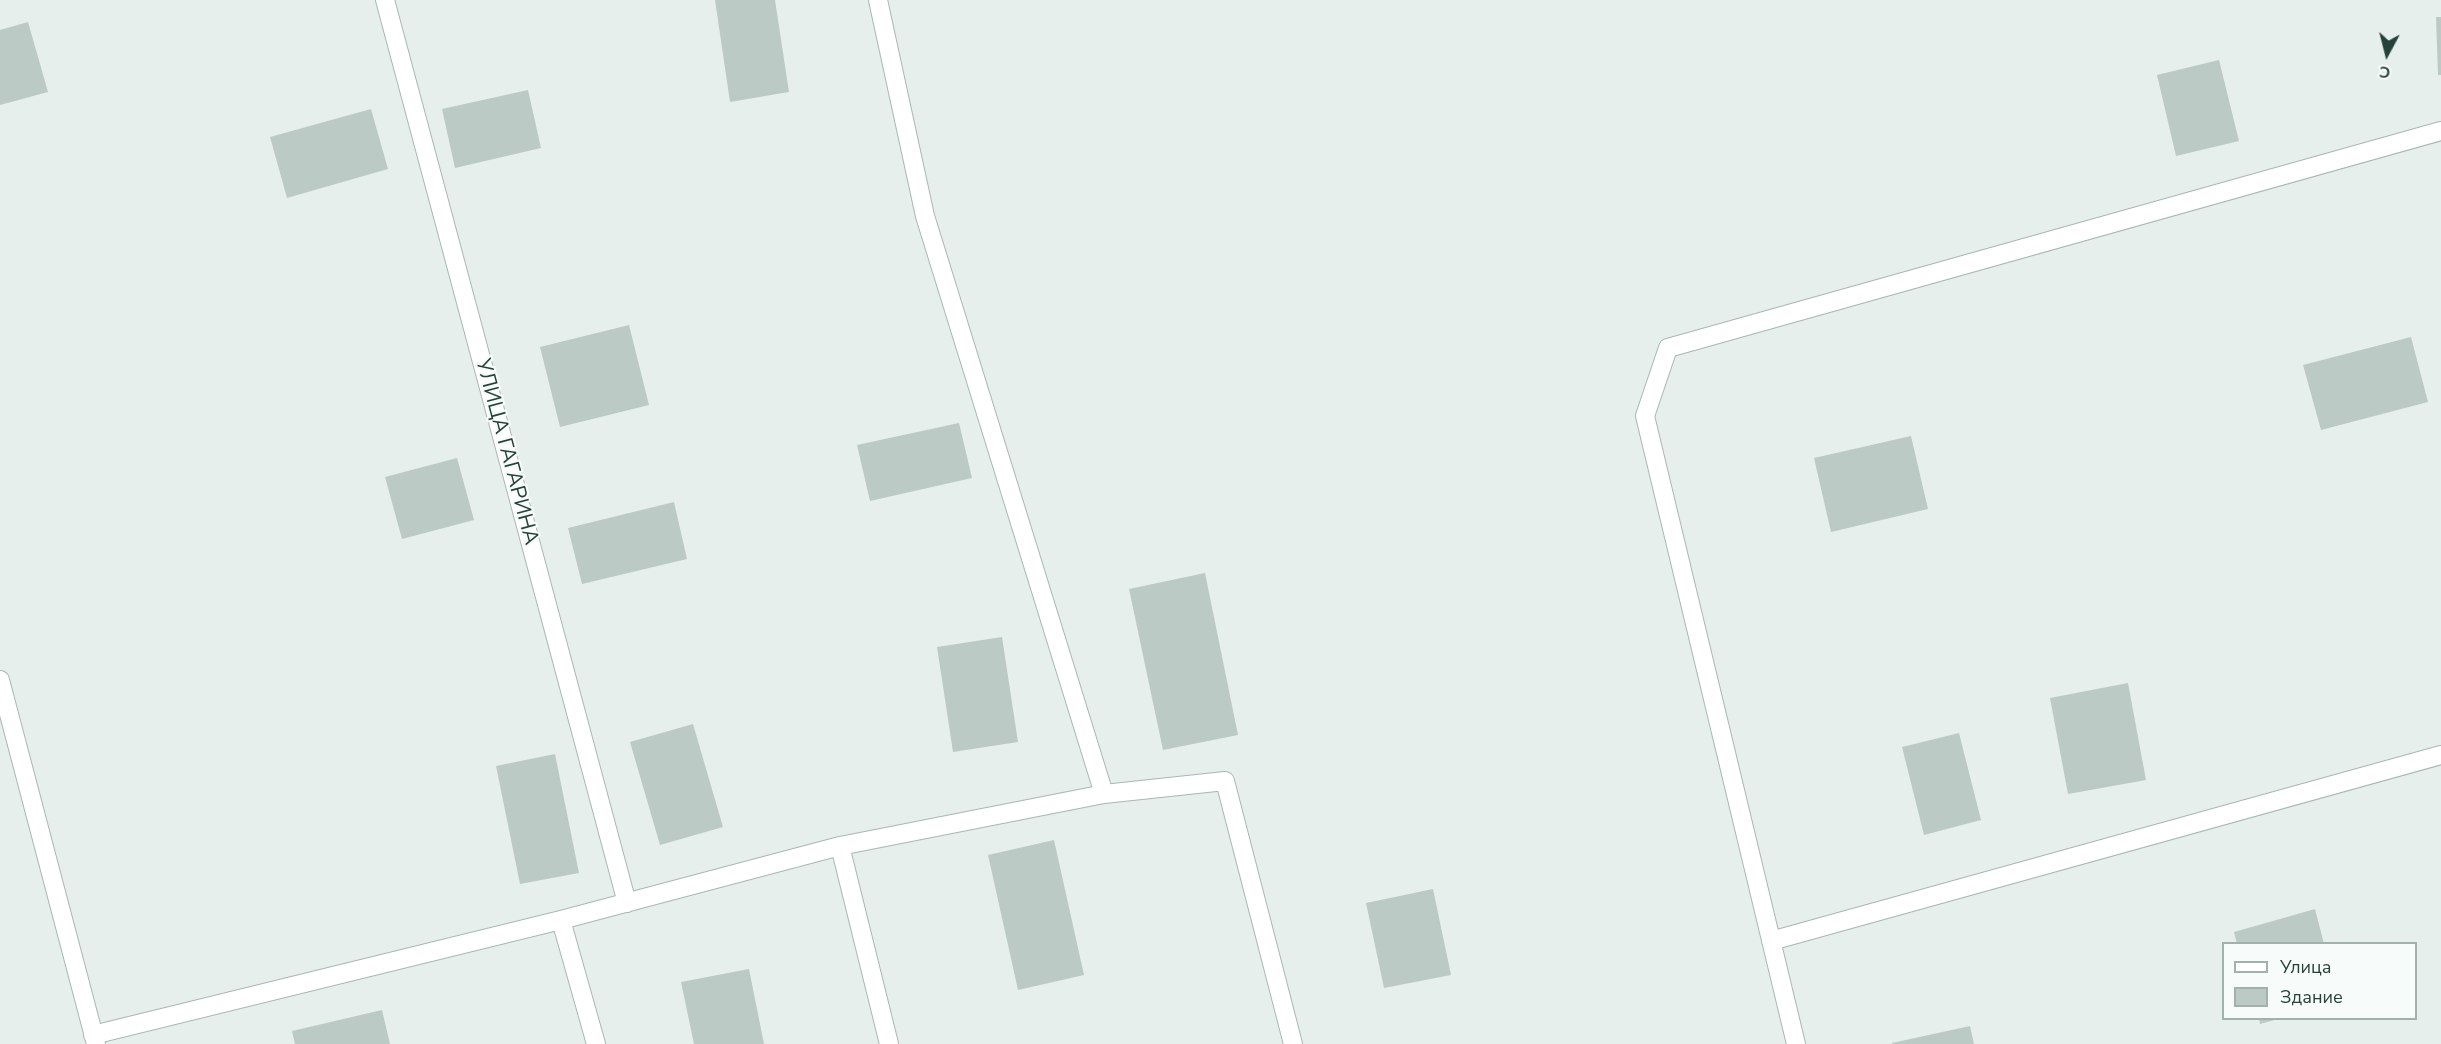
<!DOCTYPE html>
<meta charset="utf-8">
<style>
body{margin:0}
#map{position:relative;width:2441px;height:1044px;overflow:hidden;background:#e6efeb;font-family:"Nunito Sans",sans-serif}
canvas{display:block}
.legend{position:absolute;left:2222px;top:942px;width:195px;height:78px;box-sizing:border-box;background:#f7fbf9;border:2px solid #a3b1ad;margin:0;padding:8px 10px;list-style:none;font-size:18px;color:#24423a}
.legend li{display:flex;align-items:center;gap:12px;height:30px}
.legend b{width:30px;border:2px solid #a3b1ad}
.north{position:absolute;left:2357px;top:24px;width:60px;height:60px;-webkit-text-stroke:4px #f7fbf9;paint-order:stroke;rotate:187deg;font-size:16px;font-weight:700;line-height:24px;text-align:center;color:#24423a}
.north::after{content:'';display:block;margin:auto;width:21px;height:27px;background:#24423a;clip-path:polygon(50% 0,100% 100%,50% 72%,0 100%)}
</style>
<div id="map">
<canvas width="2441" height="1044"></canvas>
<ul class="legend">
<li><b style="height:8px;background:#fff"></b>Улица</li>
<li><b style="height:16px;background:#bbcac4"></b>Здание</li>
</ul>
<div class="north">С</div>
</div>
<script>
const ctx = document.querySelector('canvas').getContext('2d');
ctx.lineJoin = 'round';
function fill(path, color) {
  ctx.fillStyle = color;
  ctx.fill(path, 'evenodd');
}
function shape(rows) {
  const path = new Path2D();
  for (const r of rows) {
    path.moveTo(r[0], r[1]);
    for (let i = 2; i < r.length; i += 2) path.lineTo(r[i], r[i + 1]);
  }
  return path;
}
function stroke(path, color, width, dash) {
  ctx.strokeStyle = color;
  ctx.lineWidth = width;
  ctx.lineCap = dash ? 'butt' : 'round';
  ctx.setLineDash(dash || []);
  ctx.stroke(path);
}
function drawText(font, color, halo, rows, align = 'center') {
  ctx.font = font + ' "Nunito Sans",sans-serif';
  ctx.lineWidth = 4.5;
  ctx.setLineDash([]);
  ctx.textBaseline = 'middle';
  ctx.strokeStyle = halo;
  ctx.fillStyle = color;
  for (const [text, x, y, turn = 0] of rows) {
    ctx.save();
    ctx.translate(x, y);
    ctx.rotate((+turn || 0) * Math.PI / 180);
    ctx.textAlign = isNaN(turn) ? turn : align;
    if (halo) ctx.strokeText(text, 0, 0);
    ctx.fillText(text, 0, 0);
    ctx.restore();
  }
}
const building = shape([
 [715,0,775,0,789,92,730,102],
 [2436,17,2441,17,2441,75,2438,75],
 [28,22,48,92,0,105,0,30],
 [2219,60,2239,141,2176,156,2157,75],
 [528,90,541,148,455,168,442,109],
 [371,109,388,169,287,198,270,137],
 [629,325,649,405,560,427,540,347],
 [2411,337,2428,402,2321,430,2303,365],
 [959,423,972,478,870,501,857,445],
 [1911,436,1928,509,1831,532,1814,458],
 [457,458,474,520,402,539,385,477],
 [674,502,687,559,582,584,568,528],
 [1205,573,1238,735,1163,750,1129,589],
 [1002,637,1018,742,953,752,937,647],
 [2128,683,2146,780,2068,794,2050,698],
 [693,724,723,827,660,845,630,742],
 [1959,733,1981,820,1924,835,1902,747],
 [555,754,579,873,520,884,496,766],
 [1054,840,1084,975,1018,990,988,855],
 [1433,889,1451,975,1384,988,1366,903],
 [2315,909,2324,944,2237,944,2234,932],
 [749,969,764,1044,694,1044,681,982],
 [382,1010,390,1044,295,1044,292,1031],
 [2259,1018,2278,1018,2278,1019,2260,1024],
 [1970,1026,1974,1044,1892,1044,1892,1043]
]);
const street = shape([
 [385,0,627,903],
 [878,0,925,216,1104,794],
 [0,680,96,1044],
 [840,846,889,1044],
 [561,920,596,1044],
 [1771,941,2441,755],
 [93,1035,561,920,840,846,1104,794,1225,781,1293,1044],
 [1796,1044,1645,416,1668,348,2441,131]
]);
const streetNames = [
 ["УЛИЦА ГАГАРИНА",506,452,75]
];
fill(building, '#bbcac4');
stroke(street, '#a8b8b2', 20);
stroke(street, '#fff', 18);
drawText('21px', '#24423a', '#f7fbf9', streetNames);
</script>
